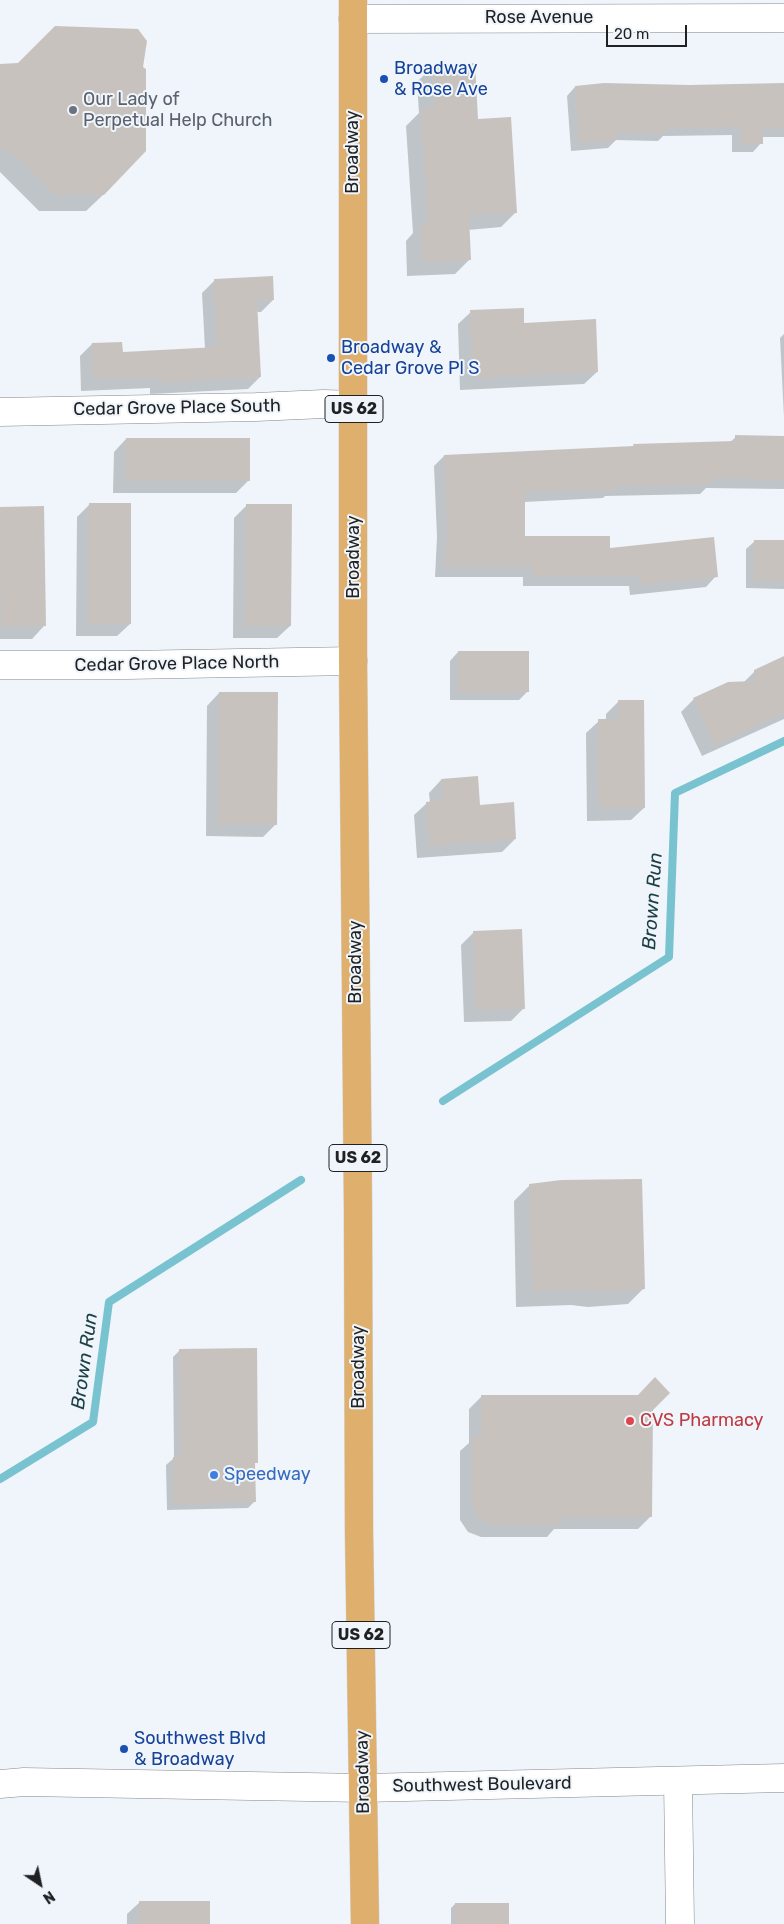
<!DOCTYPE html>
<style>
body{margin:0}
#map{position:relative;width:784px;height:1924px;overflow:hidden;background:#eff5fa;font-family:Rubik,sans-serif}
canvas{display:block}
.north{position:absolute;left:15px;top:1859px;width:50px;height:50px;-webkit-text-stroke:4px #eff5fa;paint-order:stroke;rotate:146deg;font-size:14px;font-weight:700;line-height:20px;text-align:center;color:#1f2123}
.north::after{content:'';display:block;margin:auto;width:18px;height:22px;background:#1f2123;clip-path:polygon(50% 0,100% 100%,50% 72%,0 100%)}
.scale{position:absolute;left:606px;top:25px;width:81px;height:22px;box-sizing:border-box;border:2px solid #1f2123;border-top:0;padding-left:6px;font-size:15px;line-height:18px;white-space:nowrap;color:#1f2123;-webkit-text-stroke:4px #eff5fa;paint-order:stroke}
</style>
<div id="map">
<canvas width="784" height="1924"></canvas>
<div class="north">N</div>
<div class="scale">20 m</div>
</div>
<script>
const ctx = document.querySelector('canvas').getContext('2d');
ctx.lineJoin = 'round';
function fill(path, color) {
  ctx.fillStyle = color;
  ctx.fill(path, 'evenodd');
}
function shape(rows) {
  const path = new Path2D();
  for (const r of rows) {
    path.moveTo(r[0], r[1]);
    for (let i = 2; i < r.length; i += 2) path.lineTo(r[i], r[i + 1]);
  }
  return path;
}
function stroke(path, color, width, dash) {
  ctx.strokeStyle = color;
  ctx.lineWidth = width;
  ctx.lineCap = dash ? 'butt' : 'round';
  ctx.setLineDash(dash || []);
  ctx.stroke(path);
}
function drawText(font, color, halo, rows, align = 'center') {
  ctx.font = font + ' Rubik,sans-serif';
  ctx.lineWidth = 4;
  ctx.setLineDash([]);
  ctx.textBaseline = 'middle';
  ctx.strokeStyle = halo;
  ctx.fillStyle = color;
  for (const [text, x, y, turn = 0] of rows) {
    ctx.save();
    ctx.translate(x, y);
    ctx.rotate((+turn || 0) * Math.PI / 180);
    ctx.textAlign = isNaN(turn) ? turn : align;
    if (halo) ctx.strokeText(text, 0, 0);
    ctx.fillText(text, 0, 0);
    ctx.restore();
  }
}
const shadow = shape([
 [432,67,477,120,516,212,501,227,468,230,470,259,455,274,407,276,406,241,413,233,406,126,419,113,417,82],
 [0,78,103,195,86,211,39,211,0,172],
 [604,85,784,85,784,137,761,137,761,143,753,152,732,152,732,135,663,136,658,141,616,140,608,148,571,151,567,96,575,87],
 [214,281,273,300,261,312,257,312,260,377,248,389,150,394,150,388,81,391,80,356,92,344,121,354,205,349,202,293],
 [471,312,523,324,597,372,584,384,460,390,458,324],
 [784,334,784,417,780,338],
 [736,437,784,437,784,489,706,488,700,494,605,496,603,498,524,502,524,537,608,550,716,576,706,587,630,595,629,586,523,586,523,577,435,577,437,537,434,466,444,456,632,447,634,445,729,443],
 [126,439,248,481,236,493,113,493,114,452],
 [89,505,130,624,117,636,76,636,77,517],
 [247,505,290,626,277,638,233,638,234,518],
 [43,507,44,626,32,639,0,639,0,508],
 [755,541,784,541,784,589,746,588,746,549],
 [458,652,528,691,519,700,450,700,450,661],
 [784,658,784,719,702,756,681,712,694,699,744,682,755,671],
 [219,693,276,824,263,837,206,836,207,706],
 [618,702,644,808,631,820,587,821,586,733,599,721,606,720,606,714],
 [441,780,479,806,515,839,502,852,417,858,414,815,427,803,430,803,429,793],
 [474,932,524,1008,511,1021,464,1022,461,945],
 [530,1185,644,1288,628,1304,588,1307,571,1305,516,1307,514,1201],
 [180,1350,256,1462,254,1465,255,1501,248,1508,167,1510,166,1465,174,1458,173,1357],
 [481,1397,651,1410,651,1516,638,1529,554,1529,547,1537,481,1537,468,1532,460,1520,460,1451,469,1443,469,1409],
 [140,1902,209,1924,127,1924,127,1914],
 [455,1904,508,1924,451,1924,451,1908]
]);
const stream = shape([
 [443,1101,669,957,675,793,784,741],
 [0,1479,93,1422,109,1302,301,1180]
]);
const building = shape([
 [55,26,138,29,147,41,143,67,146,69,146,151,104,195,55,195,10,150,0,150,0,64,18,63],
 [475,63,478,119,511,117,517,213,469,216,471,260,422,262,420,224,428,224,421,109,434,108,431,66],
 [604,83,689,85,784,83,784,129,763,129,763,144,740,144,740,127,668,128,668,133,617,132,618,140,579,143,575,86],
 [273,276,274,300,257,301,261,377,161,383,161,377,93,379,92,343,122,342,123,352,217,347,214,279],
 [524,308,524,323,596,319,598,372,473,378,470,310],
 [735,435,784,436,784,480,712,478,712,484,614,486,614,489,525,492,525,536,610,536,610,548,714,537,718,577,640,585,639,576,533,576,533,567,445,567,447,526,444,455,634,446,633,444,735,441],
 [126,438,250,438,250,481,125,481],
 [89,503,131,503,131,624,88,624],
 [246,504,292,504,291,626,245,626],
 [44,506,46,626,1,627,0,507],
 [754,540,784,540,784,581,754,580],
 [458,651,529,651,529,692,458,692],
 [784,656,784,713,714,745,693,698,728,682,754,681,754,670],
 [219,692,278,692,277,825,218,824],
 [618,700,644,700,645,808,599,808,598,719,618,719],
 [478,776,480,805,514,802,516,839,430,846,426,802,443,800,441,779],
 [522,929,525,1009,476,1010,473,931],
 [642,1179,645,1289,605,1292,587,1290,532,1291,529,1184,561,1180],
 [257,1348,258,1463,255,1463,256,1502,173,1504,173,1457,180,1457,179,1349],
 [655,1377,670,1393,653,1410,652,1517,561,1517,561,1525,494,1525,486,1523,475,1514,472,1507,472,1437,481,1437,481,1395,638,1395],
 [139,1901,210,1901,210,1924,139,1924],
 [455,1903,509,1903,509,1924,455,1924]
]);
const minor = shape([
 [353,19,784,18],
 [0,412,256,407,324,404,354,405],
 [0,665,127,665,353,661],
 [678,1781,680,1924]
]);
const tertiary = shape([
 [0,1784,24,1782,364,1788,784,1778]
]);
const primary = shape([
 [353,0,353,661,358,1210,359,1530,365,1924]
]);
const markers = [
 [384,79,5,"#1a4fb4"],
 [73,110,5,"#6b7280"],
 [331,358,5,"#1a4fb4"],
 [630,1421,5,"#e0444e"],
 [214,1475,5,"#3f7fe0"],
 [124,1749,5,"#1a4fb4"]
];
const shields = [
 [354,409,58],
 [358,1158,58],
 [361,1635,58]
];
const shieldNames = [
 ["US 62",354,409],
 ["US 62",358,1158],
 ["US 62",361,1635]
];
const streetNames = [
 ["Rose Avenue",539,18],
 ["Broadway",353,152,-90],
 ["Cedar Grove Place South",177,408,-1],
 ["Broadway",354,557,-90],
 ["Cedar Grove Place North",177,664,-1],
 ["Broadway",356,962,-90],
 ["Broadway",359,1367,-90],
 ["Broadway",363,1772,-91],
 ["Southwest Boulevard",482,1785,-1]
];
const transitNames = [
 ["Broadway",394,69],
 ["& Rose Ave",394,90],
 ["Broadway &",341,348],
 ["Cedar Grove Pl S",341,369],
 ["Southwest Blvd",134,1739],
 ["& Broadway",134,1760]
];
const worshipNames = [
 ["Our Lady of",83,100],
 ["Perpetual Help Church",83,121]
];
const healthNames = [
 ["CVS Pharmacy",640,1421]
];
const shopNames = [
 ["Speedway",224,1475]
];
const waterNames = [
 ["Brown Run",653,901,-86],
 ["Brown Run",85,1361,-82]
];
fill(shadow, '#0003');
stroke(stream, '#79c3d1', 8);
fill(building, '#c8c2be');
stroke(minor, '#84888d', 29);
stroke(tertiary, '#84888d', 29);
stroke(primary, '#d2d3d3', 29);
stroke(minor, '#fff', 28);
stroke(tertiary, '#fff', 28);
stroke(primary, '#deaf6d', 28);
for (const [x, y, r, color] of markers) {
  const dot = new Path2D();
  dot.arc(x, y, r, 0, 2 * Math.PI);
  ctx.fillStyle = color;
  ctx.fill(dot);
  stroke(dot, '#eff5fa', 2);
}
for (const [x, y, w] of shields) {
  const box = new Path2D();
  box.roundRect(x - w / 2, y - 13.5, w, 27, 4);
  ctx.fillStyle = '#eff5fa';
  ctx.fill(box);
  stroke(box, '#1f2123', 1);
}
drawText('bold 16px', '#1f2123', null, shieldNames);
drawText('18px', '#1f2123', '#eff5fa', streetNames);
drawText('18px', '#164399', '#eff5fa', transitNames, 'left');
drawText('18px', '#5b616d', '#eff5fa', worshipNames, 'left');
drawText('18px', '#be3a42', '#eff5fa', healthNames, 'left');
drawText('18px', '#366cbe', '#eff5fa', shopNames, 'left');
drawText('italic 19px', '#1b3f45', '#eff5fa', waterNames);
</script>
